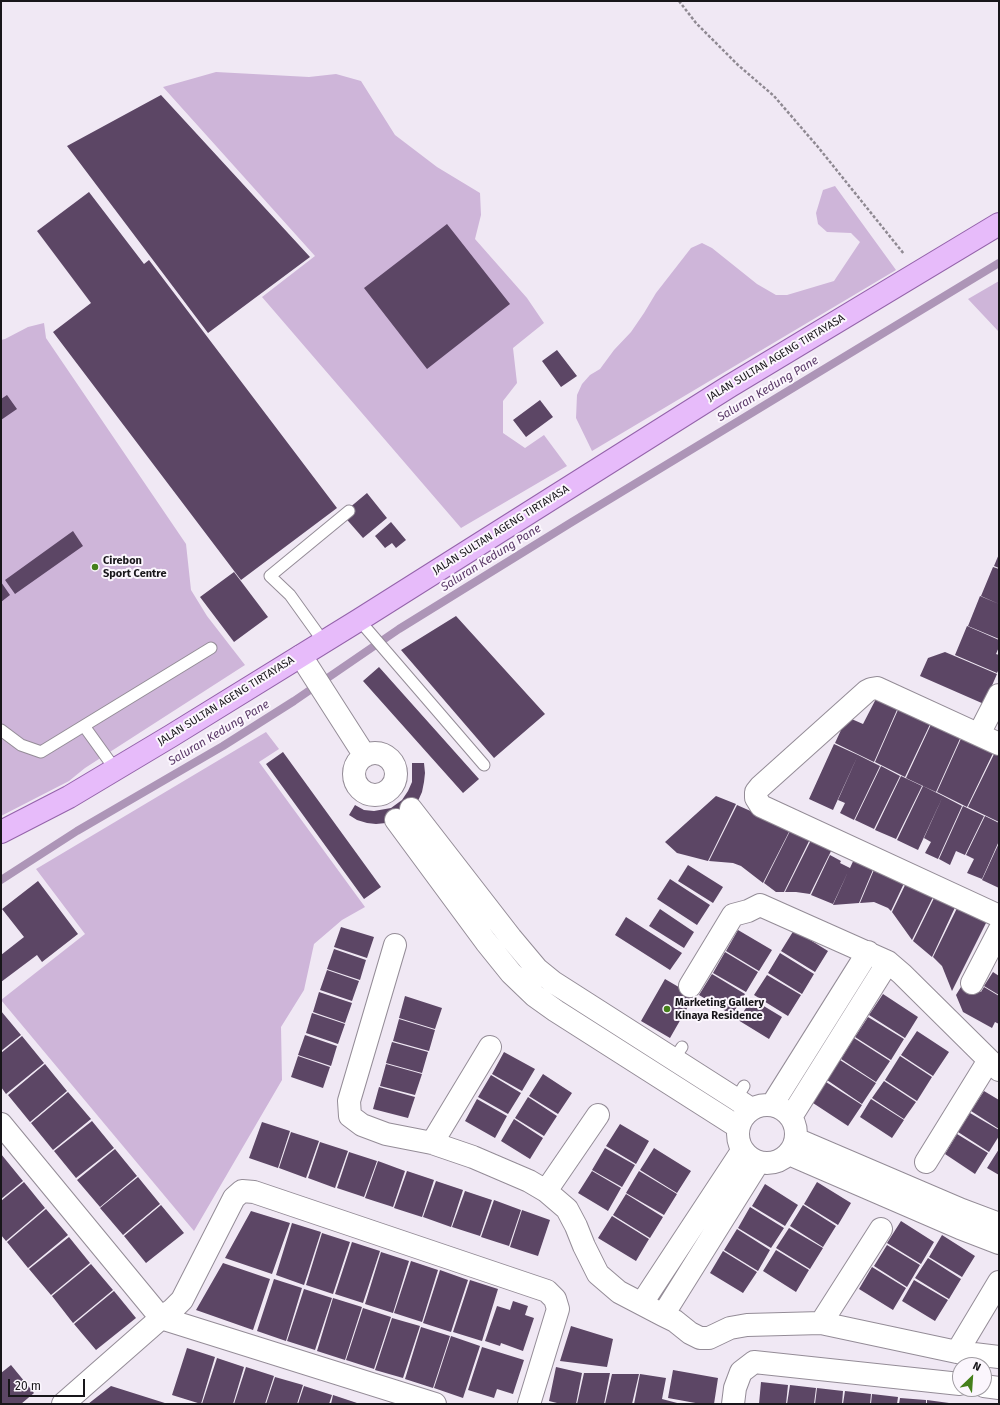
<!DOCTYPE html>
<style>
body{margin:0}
#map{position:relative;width:1000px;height:1405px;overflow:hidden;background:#f0e8f4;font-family:"Fira Sans",sans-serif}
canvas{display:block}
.frame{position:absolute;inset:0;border:2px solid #18161a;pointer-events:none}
.north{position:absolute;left:952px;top:1357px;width:40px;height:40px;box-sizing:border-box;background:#fbf6fd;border:1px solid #a09ca2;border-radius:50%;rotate:25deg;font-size:11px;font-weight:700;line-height:16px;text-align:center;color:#18161a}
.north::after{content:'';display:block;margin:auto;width:14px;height:18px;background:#45801b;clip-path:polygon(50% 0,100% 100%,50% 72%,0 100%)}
.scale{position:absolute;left:8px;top:1379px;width:77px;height:18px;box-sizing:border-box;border:2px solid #18161a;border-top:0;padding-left:5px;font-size:12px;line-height:14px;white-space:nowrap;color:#18161a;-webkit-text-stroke:3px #fbf6fd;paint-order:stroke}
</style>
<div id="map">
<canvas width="1000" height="1405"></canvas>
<div class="frame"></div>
<div class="north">N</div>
<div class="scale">20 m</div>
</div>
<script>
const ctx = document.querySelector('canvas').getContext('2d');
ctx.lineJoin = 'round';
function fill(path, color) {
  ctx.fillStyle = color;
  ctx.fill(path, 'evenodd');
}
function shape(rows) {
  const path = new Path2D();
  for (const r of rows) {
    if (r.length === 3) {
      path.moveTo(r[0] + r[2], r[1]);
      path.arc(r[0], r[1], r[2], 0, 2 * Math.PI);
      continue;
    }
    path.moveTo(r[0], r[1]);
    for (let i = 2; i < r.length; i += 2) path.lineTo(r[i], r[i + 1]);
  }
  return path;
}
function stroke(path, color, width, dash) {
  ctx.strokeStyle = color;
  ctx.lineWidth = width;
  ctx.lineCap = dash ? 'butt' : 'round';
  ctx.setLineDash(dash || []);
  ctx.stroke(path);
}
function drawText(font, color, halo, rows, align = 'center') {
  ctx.font = font + ' "Fira Sans",sans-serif';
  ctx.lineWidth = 4;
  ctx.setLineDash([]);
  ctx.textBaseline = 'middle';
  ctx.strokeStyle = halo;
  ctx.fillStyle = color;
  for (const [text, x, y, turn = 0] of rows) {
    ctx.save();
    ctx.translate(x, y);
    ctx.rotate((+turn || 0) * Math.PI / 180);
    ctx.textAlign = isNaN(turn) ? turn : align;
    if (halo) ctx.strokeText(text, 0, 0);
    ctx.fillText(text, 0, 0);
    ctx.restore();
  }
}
const green = shape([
 [216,72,309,77,336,74,361,81,395,135,437,167,480,193,481,215,475,239,527,298,544,323,513,348,517,383,503,401,503,433,525,448,544,435,567,466,461,528,262,297,315,256,163,87],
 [835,186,896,270,592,451,576,418,577,395,582,384,590,375,600,369,614,350,631,332,644,313,656,293,691,248,702,243,712,248,757,284,776,295,787,295,834,281,860,242,851,233,827,232,818,224,816,213,823,190],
 [999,281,999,332,968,299],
 [44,323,46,338,186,544,191,590,207,616,245,665,85,768,69,781,1,816,1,340,5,339,28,327],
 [266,732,279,749,259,762,365,907,342,920,314,944,304,990,281,1027,282,1080,194,1231,1,1000,85,934,36,869]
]);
const stream = shape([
 [1,880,77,831,223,746,294,701,399,629,572,522,999,263]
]);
const building = shape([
 [161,95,310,257,208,333,67,146],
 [89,192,144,264,149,260,337,508,241,580,53,332,91,303,37,231],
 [447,224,510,304,427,369,364,288],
 [557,350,577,376,561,387,542,361],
 [7,395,17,409,1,420,1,399],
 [540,400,553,417,526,437,513,420],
 [367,493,387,518,363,538,342,514],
 [391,522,406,540,396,548,392,543,385,548,375,536],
 [73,531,83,546,15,594,5,580],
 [999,554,999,568,994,566],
 [993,567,999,569,999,604,981,596],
 [234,572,268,617,234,642,200,597],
 [1,582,10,595,1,602],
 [980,596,999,604,999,639,968,626],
 [456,616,545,714,494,758,401,650],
 [967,626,999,640,999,647,996,654,999,655,999,669,997,673,955,655],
 [945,652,997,674,984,704,920,676,928,658],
 [379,667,479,779,463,793,363,681],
 [879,693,900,703,874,762,835,743,847,717,863,724],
 [901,703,933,718,905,777,875,762],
 [934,718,963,732,936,792,906,778],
 [964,732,996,747,967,807,937,792],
 [834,744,858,755,833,810,809,799],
 [997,748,999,749,999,822,968,807],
 [283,752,381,887,364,899,266,764],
 [858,755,880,766,854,820,840,813,845,803,838,800],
 [412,763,424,763,425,773,424,782,422,792,418,801,386,823,376,824,367,823,357,820,349,815,355,805,364,810,374,811,391,808,402,800,408,791,412,782],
 [881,766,900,776,874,829,855,820],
 [901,776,922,786,896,839,875,830],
 [923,786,943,796,918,850,897,840],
 [716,796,736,804,708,861,677,853,665,842],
 [943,796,962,806,938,859,925,853,931,842,924,838],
 [737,805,764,817,741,866,733,863,709,861],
 [963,806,984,816,965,855,956,851,950,865,939,859],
 [985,816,999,823,999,841,982,879,967,873,974,859,966,855],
 [764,817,791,828,763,883,741,866],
 [791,829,811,837,784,892,776,892,764,883],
 [812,838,833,847,810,894,796,892,785,892],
 [999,843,999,888,982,880],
 [830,855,841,861,840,863,850,868,855,857,875,865,859,903,833,905,848,872,833,904,811,895],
 [688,865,723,887,713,903,678,881],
 [876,865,906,879,891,911,888,908,874,902,860,903],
 [670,879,710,905,697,925,657,899],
 [908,879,936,891,912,940,892,912],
 [38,881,78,934,42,962,37,955,1,982,1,955,24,937,2,909],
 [937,892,958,901,932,957,913,941],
 [960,902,990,915,952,991,942,966,933,957],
 [660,909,694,932,684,948,649,926],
 [626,917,682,953,670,970,615,935],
 [341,927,374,937,367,958,334,947],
 [738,930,772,950,759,971,726,951],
 [794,930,828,951,815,972,781,951],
 [334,949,366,960,360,980,327,969],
 [725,952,758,972,746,992,713,973],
 [780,953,814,974,802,994,768,973],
 [327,970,359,981,352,1001,320,990],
 [993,972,999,976,999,995,984,986],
 [712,974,745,994,732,1015,699,995],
 [767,975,801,995,788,1016,754,995],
 [665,979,694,996,670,1038,641,1021],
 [964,982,981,992,984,987,999,996,999,1024,995,1022,992,1028,963,1012,956,995],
 [319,992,352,1003,345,1023,313,1012],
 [883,994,918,1017,905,1038,869,1015],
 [405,996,442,1008,435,1029,399,1018],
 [752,999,782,1017,769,1039,738,1020],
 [1,1011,21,1035,1,1051],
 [312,1013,345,1024,338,1044,306,1033],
 [868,1017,904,1039,891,1060,855,1037],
 [399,1019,435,1030,429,1051,393,1041],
 [917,1031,949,1052,933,1076,901,1055],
 [305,1035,337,1046,331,1066,298,1055],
 [22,1036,44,1063,6,1094,1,1087,1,1053],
 [854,1038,890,1061,876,1082,841,1059],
 [392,1042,428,1052,422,1073,386,1063],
 [504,1052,535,1069,522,1091,492,1074],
 [298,1056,330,1067,323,1088,291,1077],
 [900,1056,932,1077,917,1101,885,1080],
 [840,1060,876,1083,862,1104,827,1080],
 [45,1064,67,1091,30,1122,8,1095],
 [386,1064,422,1074,415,1095,380,1086],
 [543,1074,572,1093,558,1114,529,1096],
 [491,1075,521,1093,508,1114,478,1097],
 [884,1081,916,1102,904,1119,872,1098],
 [826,1082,862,1105,848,1126,813,1103],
 [379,1087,415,1097,408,1118,373,1109],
 [984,1091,999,1100,999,1129,971,1111],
 [68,1092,91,1119,53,1150,31,1123],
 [528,1097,557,1116,544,1136,515,1118],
 [477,1099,507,1116,495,1138,465,1121],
 [871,1099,904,1120,892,1138,860,1117],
 [970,1113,999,1130,999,1136,989,1152,958,1132],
 [514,1119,543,1138,530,1159,501,1141],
 [92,1121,114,1148,76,1178,54,1151],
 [262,1122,290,1131,278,1168,249,1158],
 [620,1124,649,1141,636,1164,606,1146],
 [291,1132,319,1141,306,1178,279,1168],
 [957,1134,988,1153,975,1174,945,1154],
 [320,1142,348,1151,335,1188,308,1178],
 [605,1148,635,1165,622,1187,592,1170],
 [654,1148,691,1171,677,1193,640,1170],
 [115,1149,137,1176,100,1207,77,1180],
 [999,1149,999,1175,987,1168],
 [349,1152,377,1161,364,1197,337,1188],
 [1,1154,23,1181,1,1199],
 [378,1161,405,1171,393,1207,365,1198],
 [407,1171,434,1180,422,1217,394,1208],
 [592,1171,621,1188,608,1211,578,1193],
 [639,1171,677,1194,664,1215,626,1193],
 [138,1177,160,1204,123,1235,100,1208],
 [436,1181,463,1190,451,1227,423,1217],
 [24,1182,45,1208,6,1241,1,1235,1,1201],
 [817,1182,851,1203,838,1225,804,1204],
 [765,1184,798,1205,785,1226,752,1206],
 [465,1191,492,1200,480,1236,452,1227],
 [626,1194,663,1217,650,1238,613,1215],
 [494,1200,521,1210,509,1246,481,1237],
 [161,1205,184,1233,146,1263,124,1236],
 [803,1205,836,1226,823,1247,790,1226],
 [750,1207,784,1228,771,1248,738,1228],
 [46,1209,68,1235,28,1268,7,1242],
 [522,1210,550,1220,538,1256,510,1247],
 [251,1211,290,1223,272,1274,225,1258],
 [612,1216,649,1239,636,1261,598,1238],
 [901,1221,934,1242,921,1264,887,1243],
 [292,1223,321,1232,304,1285,276,1275],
 [789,1228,823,1248,810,1269,776,1248],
 [737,1229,770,1250,758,1271,724,1250],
 [322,1233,350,1242,333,1294,306,1285],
 [942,1235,975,1256,962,1277,929,1257],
 [69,1237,90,1263,51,1295,29,1269],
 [352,1242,380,1251,363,1303,335,1294],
 [887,1245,920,1265,907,1287,874,1266],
 [776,1250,809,1270,796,1292,763,1271],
 [723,1251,757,1272,743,1293,710,1273],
 [381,1252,409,1261,393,1313,365,1304],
 [928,1258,961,1279,949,1299,915,1278],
 [411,1261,438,1270,422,1322,394,1313],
 [223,1263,270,1279,253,1330,196,1310],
 [91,1264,113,1290,73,1323,52,1296],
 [872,1267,906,1288,893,1310,859,1289],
 [440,1270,468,1280,451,1332,423,1323],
 [274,1279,302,1288,286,1341,257,1331],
 [470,1280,498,1289,482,1341,453,1332],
 [914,1280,948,1300,935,1321,902,1301],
 [304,1289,332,1298,315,1350,287,1341],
 [114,1291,136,1318,96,1350,74,1324],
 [333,1298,362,1307,345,1360,317,1351],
 [513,1301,528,1306,525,1315,534,1318,523,1351,501,1343,500,1346,485,1341,497,1306,510,1310],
 [363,1308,391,1317,374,1369,346,1360],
 [392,1318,420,1326,403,1378,375,1370],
 [571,1326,613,1339,607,1367,560,1361],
 [421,1327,450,1336,433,1388,405,1379],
 [451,1336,480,1346,463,1398,434,1388],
 [482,1347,524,1360,513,1394,497,1389,494,1398,468,1390],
 [187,1348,215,1357,201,1404,172,1395],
 [217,1358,244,1367,233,1404,202,1404],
 [11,1365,34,1393,21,1404,1,1404,1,1373],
 [246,1367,274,1376,265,1404,234,1404],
 [556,1367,582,1373,576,1404,561,1404,549,1401],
 [673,1370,718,1378,714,1404,701,1404,668,1398],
 [584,1373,610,1373,604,1404,577,1404],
 [612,1374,639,1374,632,1404,605,1404],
 [640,1374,666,1378,662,1399,681,1404,634,1404],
 [275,1377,303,1385,297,1404,266,1404],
 [761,1382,788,1385,786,1404,759,1404],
 [790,1385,816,1388,814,1404,787,1404],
 [111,1386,168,1404,88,1404],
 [304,1386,332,1395,329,1404,298,1404],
 [817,1388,843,1391,842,1404,815,1404],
 [845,1391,871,1394,870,1404,843,1404],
 [872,1394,898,1397,897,1404,871,1404],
 [333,1395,360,1404,331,1404],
 [900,1398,926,1400,926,1404,899,1404],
 [927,1400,949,1403,949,1404,927,1404]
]);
const path = shape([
 [679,1,696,23,738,65,774,96,818,147,904,254]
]);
const service = shape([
 [359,620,484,765],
 [323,641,290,595,270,576,349,511],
 [84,726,115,769],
 [1,730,21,745,41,752,211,648],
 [674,1059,682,1047],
 [736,1099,744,1086]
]);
const minor = shape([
 [301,656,365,756],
 [979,734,999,695],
 [999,744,877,688,871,689,867,691,760,787,756,792,756,798,761,806,999,916],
 [375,774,21],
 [411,809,511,938,537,969,553,982,736,1099,751,1109],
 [396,820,486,942,511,973,535,996,556,1011,738,1127],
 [395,945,349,1101,350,1116,362,1125,386,1134,432,1143,473,1157,529,1181,546,1191,567,1209,576,1226,584,1246,598,1274,619,1292,663,1315,675,1321,690,1333,700,1338,709,1338,730,1328,747,1325,821,1323,957,1352,999,1357],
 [972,983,999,931],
 [690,986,733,915,748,911,760,905,888,962,902,974,999,1070],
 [767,1134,29],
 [772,1105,868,952],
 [791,1117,888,962],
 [1,1124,161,1318,435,1404],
 [796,1139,962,1210,999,1224],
 [432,1143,490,1047],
 [789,1154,960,1228,999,1243],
 [926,1162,989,1060],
 [546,1191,598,1115],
 [642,1303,742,1151],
 [663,1315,758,1163],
 [821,1323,881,1229],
 [957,1352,999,1282],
 [984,1386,999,1388],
 [63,1404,161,1318,172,1310,182,1300,234,1198,242,1191,254,1192,547,1291,555,1299,558,1309,529,1404],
 [733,1404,735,1388,741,1372,754,1362,960,1384]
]);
const primary = shape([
 [1,832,69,797,171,736,359,620,730,386,999,224]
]);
const markers = [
 [95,567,4,"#45801b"],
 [667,1009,4,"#45801b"]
];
const streetNames = [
 ["JALAN SULTAN AGENG TIRTAYASA",776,358,-31],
 ["JALAN SULTAN AGENG TIRTAYASA",501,530,-32],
 ["JALAN SULTAN AGENG TIRTAYASA",226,701,-32]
];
const poiNames = [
 ["Cirebon",103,561],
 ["Sport Centre",103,574],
 ["Marketing Gallery",675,1003],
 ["Kinaya Residence",675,1016]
];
const waterNames = [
 ["Saluran Kedung Pane",768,389,-31],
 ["Saluran Kedung Pane",491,558,-32],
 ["Saluran Kedung Pane",219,733,-31]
];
fill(green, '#ceb5d9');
stroke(stream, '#ad95b7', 8);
fill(building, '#5c4665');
stroke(service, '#948c97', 13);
stroke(minor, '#948c97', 24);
stroke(primary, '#9463aa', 24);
stroke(path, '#8f8992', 2.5, [3, 2]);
stroke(service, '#fff', 11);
stroke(minor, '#fff', 22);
stroke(primary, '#e7bbfa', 22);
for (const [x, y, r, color] of markers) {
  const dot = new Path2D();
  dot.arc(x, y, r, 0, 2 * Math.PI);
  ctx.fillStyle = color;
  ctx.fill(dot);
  stroke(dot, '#fbf6fd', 1.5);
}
drawText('11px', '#18161a', '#fbf6fd', streetNames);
drawText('bold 11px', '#18161a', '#fbf6fd', poiNames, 'left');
drawText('italic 12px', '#5b3a69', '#fbf6fd', waterNames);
</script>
